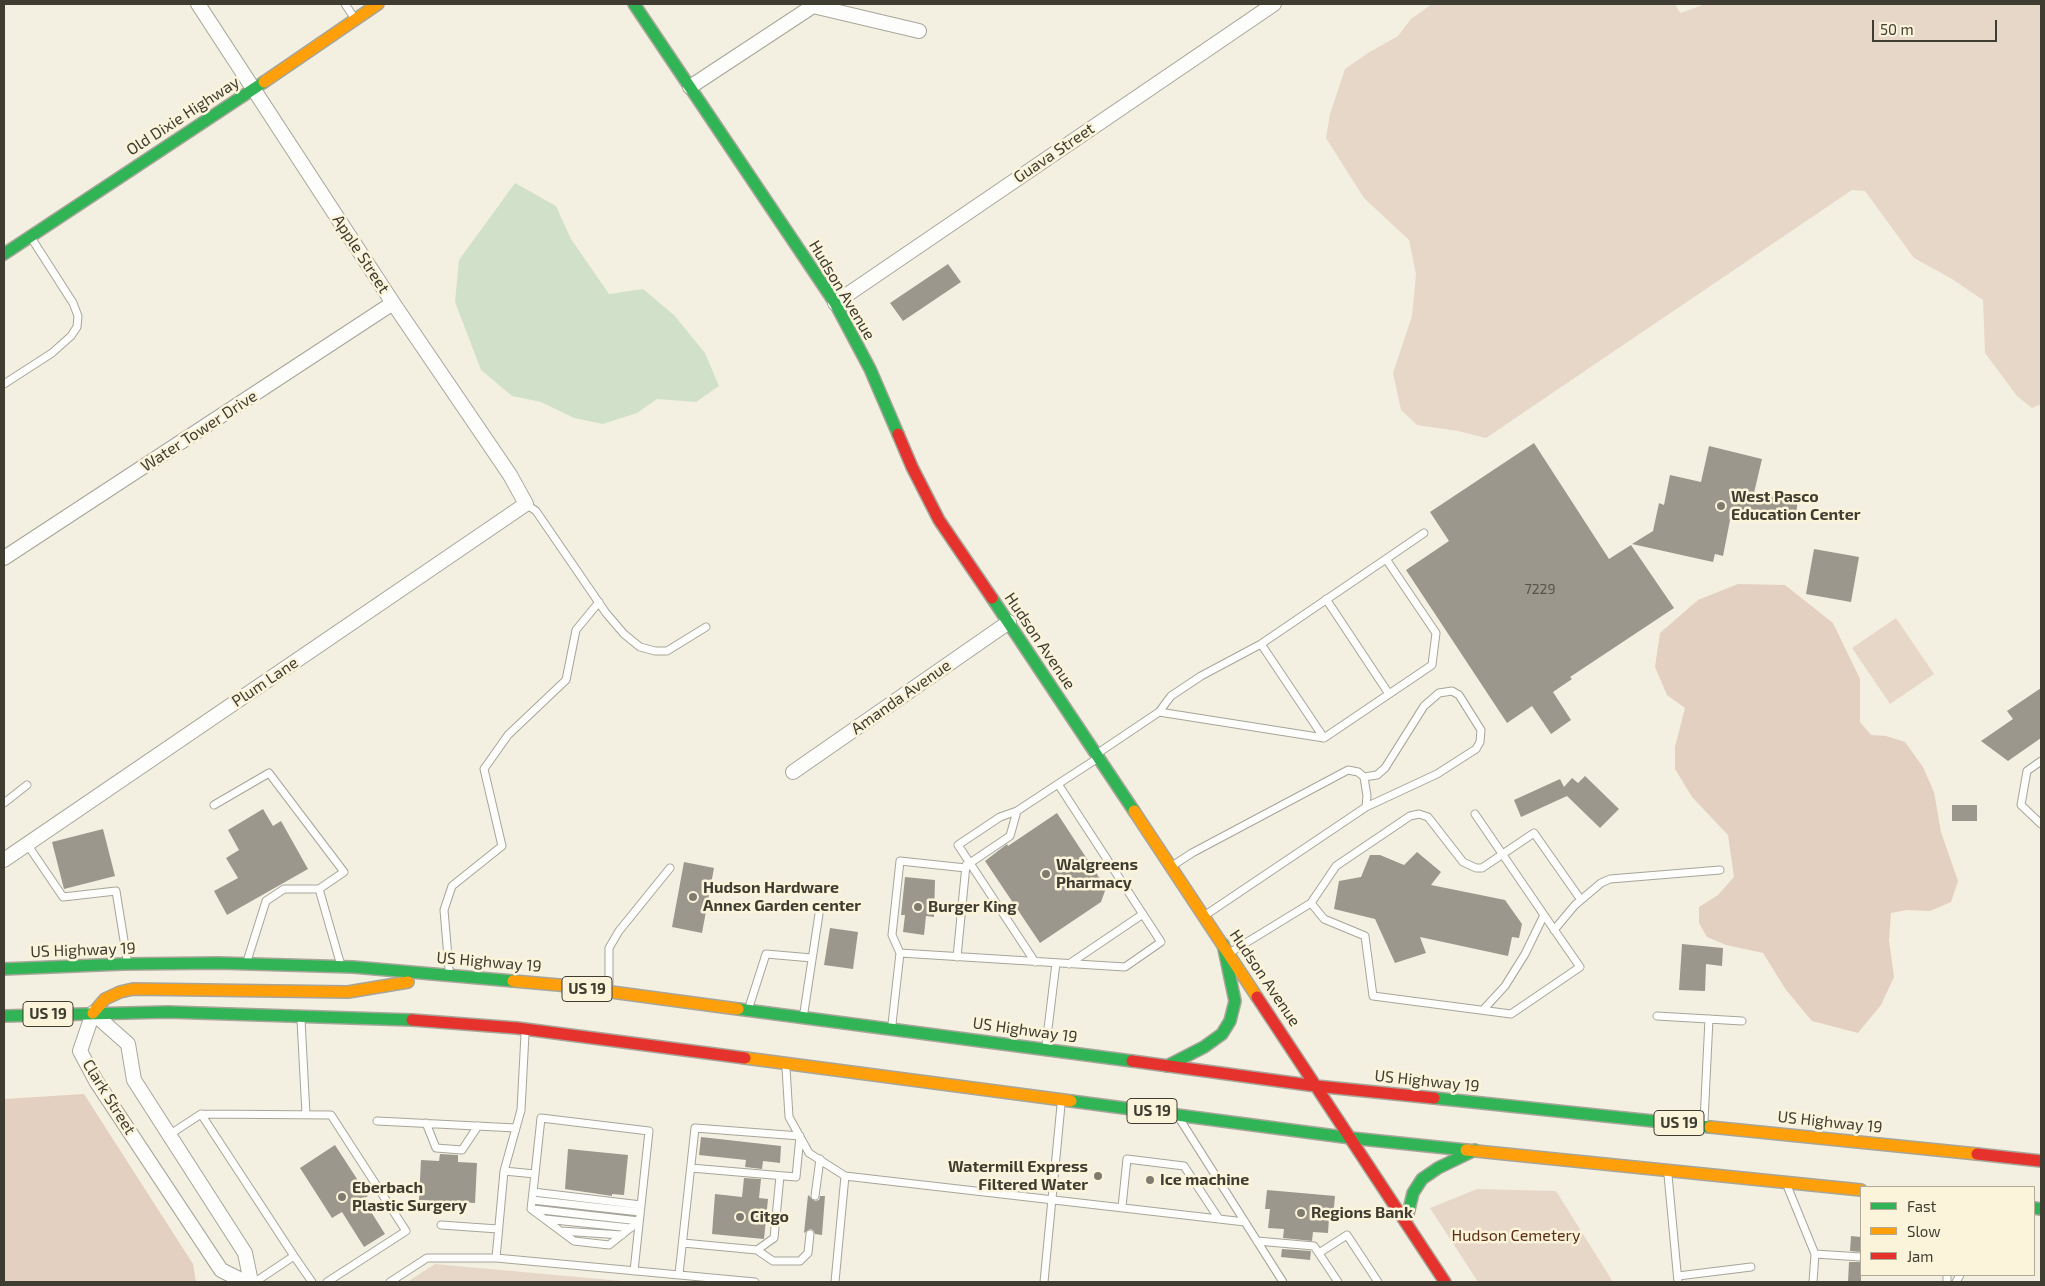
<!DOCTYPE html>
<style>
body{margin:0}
#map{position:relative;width:2045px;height:1286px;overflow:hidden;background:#f3f0e2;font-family:"Exo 2",sans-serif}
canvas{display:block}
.frame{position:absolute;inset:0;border:5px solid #3f3c32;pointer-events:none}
.legend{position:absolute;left:1860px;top:1186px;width:175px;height:90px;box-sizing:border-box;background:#fbf4da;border:1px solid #b0aa97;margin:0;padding:6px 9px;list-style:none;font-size:15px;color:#3f3c32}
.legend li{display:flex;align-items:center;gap:10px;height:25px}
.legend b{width:25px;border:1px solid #b0aa97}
.scale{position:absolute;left:1872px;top:20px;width:125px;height:22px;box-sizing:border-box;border:2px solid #3f3c32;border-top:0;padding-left:6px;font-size:15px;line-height:18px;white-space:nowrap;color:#3f3c32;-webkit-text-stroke:4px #fbf4da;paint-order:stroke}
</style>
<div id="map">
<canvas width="2045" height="1286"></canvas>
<div class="frame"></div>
<ul class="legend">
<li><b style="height:6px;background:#30b455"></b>Fast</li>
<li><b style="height:6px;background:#ff9f0a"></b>Slow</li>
<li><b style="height:6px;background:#e5322d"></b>Jam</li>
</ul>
<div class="scale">50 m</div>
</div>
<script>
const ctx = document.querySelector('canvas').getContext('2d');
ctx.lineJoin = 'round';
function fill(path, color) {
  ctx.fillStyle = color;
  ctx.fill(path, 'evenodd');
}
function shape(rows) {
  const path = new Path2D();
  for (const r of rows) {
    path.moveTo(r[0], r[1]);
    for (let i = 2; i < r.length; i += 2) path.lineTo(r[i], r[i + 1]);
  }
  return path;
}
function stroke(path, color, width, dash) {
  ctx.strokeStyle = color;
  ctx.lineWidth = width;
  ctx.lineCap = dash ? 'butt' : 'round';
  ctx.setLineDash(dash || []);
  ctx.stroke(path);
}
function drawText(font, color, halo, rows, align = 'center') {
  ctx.font = font + ' "Exo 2",sans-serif';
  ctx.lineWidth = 5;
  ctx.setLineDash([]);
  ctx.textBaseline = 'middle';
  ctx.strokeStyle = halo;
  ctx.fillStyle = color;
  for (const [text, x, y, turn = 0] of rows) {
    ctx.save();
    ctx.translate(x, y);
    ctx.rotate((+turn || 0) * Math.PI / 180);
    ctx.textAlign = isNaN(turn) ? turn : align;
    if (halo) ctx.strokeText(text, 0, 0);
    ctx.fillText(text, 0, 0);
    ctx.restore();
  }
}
const green = shape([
 [1432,4,1675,4,1680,13,1706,4,2041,4,2041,404,2032,408,2017,396,1985,353,1983,300,1952,279,1914,258,1865,191,1852,190,1486,438,1458,431,1417,425,1401,410,1393,373,1412,316,1416,274,1409,240,1364,198,1326,138,1330,114,1345,69,1368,53,1398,36,1411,19],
 [1896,618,1934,674,1890,704,1852,648],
 [1477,1189,1556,1191,1613,1282,1478,1282,1430,1208],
 [435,1264,633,1282,407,1282]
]);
const forest = shape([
 [1738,584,1785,585,1833,623,1860,679,1860,722,1871,735,1886,736,1905,742,1923,767,1934,792,1941,832,1958,881,1951,902,1930,911,1907,910,1891,913,1889,940,1894,977,1881,1005,1858,1033,1812,1021,1786,990,1763,953,1726,945,1707,937,1699,923,1699,907,1718,895,1734,877,1728,835,1692,797,1675,769,1675,747,1685,708,1667,695,1655,667,1660,633,1698,600],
 [84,1094,193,1264,196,1282,4,1282,4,1099]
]);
const water = shape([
 [515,183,556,206,571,239,609,294,643,289,674,315,705,353,719,386,696,402,657,399,637,413,603,424,574,418,541,402,512,396,481,370,455,302,459,260]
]);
const building = shape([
 [948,264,961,282,903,321,890,303],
 [1534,443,1609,559,1631,545,1674,608,1570,677,1572,679,1553,692,1571,720,1551,734,1532,706,1507,723,1406,570,1449,541,1430,512],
 [1709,446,1762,459,1754,493,1798,499,1795,522,1764,518,1732,510,1723,556,1715,554,1713,562,1632,544,1653,531,1659,503,1664,505,1670,475,1701,482],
 [1814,549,1859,557,1851,602,1806,594],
 [2041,688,2041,738,2008,761,1981,741,2013,719,2007,711],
 [1585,776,1619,809,1600,828,1567,796,1521,817,1514,800,1560,779,1564,787,1572,778,1578,783],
 [1952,805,1977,805,1977,821,1952,821],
 [263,809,273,826,281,821,308,869,227,915,214,891,238,878,226,858,239,850,228,830],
 [1057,813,1106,888,1101,902,1040,943,985,861,1007,844,1008,846],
 [103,829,115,876,64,889,52,842],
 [1417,852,1441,872,1431,885,1505,900,1522,924,1519,938,1512,937,1508,956,1420,937,1426,953,1395,963,1375,919,1334,909,1339,881,1361,877,1370,855,1380,855,1404,865],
 [684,862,714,868,702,933,672,927],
 [905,877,935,880,934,917,926,916,924,935,903,932,905,915,901,915],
 [830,928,858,932,853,969,824,965],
 [1682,944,1723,948,1722,966,1706,964,1705,991,1679,990],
 [701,1137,781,1146,780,1163,763,1161,762,1169,745,1167,746,1160,699,1155],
 [335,1145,368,1196,363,1199,385,1234,364,1247,342,1212,332,1218,300,1168],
 [568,1149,628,1155,624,1195,612,1194,612,1196,565,1189],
 [440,1154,458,1155,458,1162,477,1163,475,1203,419,1200,421,1160,439,1161],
 [744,1178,761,1179,759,1198,768,1199,764,1239,712,1234,715,1194,742,1197],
 [1267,1190,1335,1196,1333,1218,1329,1217,1328,1233,1313,1232,1312,1241,1283,1238,1284,1229,1268,1228,1270,1209,1265,1209],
 [808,1195,815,1201,819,1200,820,1196,825,1196,822,1235,815,1234,813,1230,810,1229,804,1233],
 [1851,1236,1861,1237,1861,1252,1850,1251],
 [1282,1249,1311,1251,1310,1260,1281,1257],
 [1849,1262,1861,1262,1861,1282,1848,1282]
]);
const lane = shape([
 [345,4,355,19],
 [4,384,52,353,71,336,77,327,78,316,73,303,32,239],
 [526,504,536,511,606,613,624,634,640,647,655,651,667,651,706,627],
 [1386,559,1424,533],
 [1326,599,1389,694],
 [1261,644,1324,738],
 [1098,753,1159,712,1171,696,1201,676,1261,644,1386,559,1436,633,1432,665,1324,738,1159,712],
 [2041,761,2027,771,2021,805,2041,824],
 [4,803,27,785],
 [214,805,269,773,344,872,319,889,340,962],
 [1475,814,1544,915,1525,954,1505,986,1483,1010],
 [27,844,63,897,116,891,127,959],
 [970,863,1010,836,1017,811],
 [1172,866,1192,853,1348,770,1358,772,1364,777,1367,796,1366,807],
 [1311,903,1324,919,1365,936,1373,996,1511,1014,1580,967,1544,915],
 [1204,916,1366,807,1437,774,1476,749,1480,742,1481,730,1459,695,1452,691,1439,693,1424,706,1385,768,1377,775,1364,777],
 [1554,930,1575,905,1601,883,1610,879,1720,870],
 [1231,952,1311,903,1336,866,1410,816,1419,814,1428,817,1463,862,1476,868,1482,868,1534,833,1581,900],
 [900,953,892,935,900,861,966,868],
 [957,957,966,865],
 [248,958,266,901,284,889,319,889],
 [1035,962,958,845,1000,817,1017,811,1058,784],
 [1069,964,1143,914],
 [449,969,444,910,452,886,502,846,484,769,508,735,566,680,576,630,599,602],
 [609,986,609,948,619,931,670,868],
 [750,1004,766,954,812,958],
 [804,1012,819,914],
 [1657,1016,1742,1021],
 [301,1020,306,1114],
 [892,1024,900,953,1125,967,1161,942,1058,784,1098,758],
 [1046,1045,1056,963],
 [786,1068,789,1117,809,1153,845,1176,1245,1222],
 [201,1114,294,1256,255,1282],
 [377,1121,516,1128],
 [1181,1121,1283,1282],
 [1704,1121,1709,1019],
 [426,1123,436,1148,462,1150,478,1126],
 [169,1135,201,1114,331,1115,406,1231,327,1282],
 [504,1171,535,1174,541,1118,649,1131,634,1271],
 [535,1174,531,1209,574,1241,609,1245,639,1221],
 [1668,1175,1678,1282],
 [1788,1188,1815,1254,1861,1257],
 [533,1192,641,1205],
 [815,1196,820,1159],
 [532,1200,640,1212],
 [1122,1207,1127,1159,1184,1166,1219,1219],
 [533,1209,639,1221],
 [545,1219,631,1228],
 [441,1225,498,1229],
 [561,1231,622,1235],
 [1257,1241,1314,1246,1338,1282],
 [683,1243,757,1250,774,1238,780,1176],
 [757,1250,773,1261,800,1261,808,1253,810,1234],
 [1319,1253,1347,1235,1378,1282],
 [294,1256,312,1282],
 [496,1258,504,1171,521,1110,525,1034],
 [679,1274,695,1128,800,1136,796,1177,691,1168],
 [1678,1276,1751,1267],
 [390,1282,427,1258,496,1258,755,1282],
 [835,1282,845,1176],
 [1044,1282,1061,1105],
 [1813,1282,1815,1254],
 [1947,1282,1947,1275],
 [1956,1282,1960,1275]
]);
const street = shape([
 [690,87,813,6,919,31],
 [835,303,1274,4],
 [4,558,393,303],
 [793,772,1009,622],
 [4,860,526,504,510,475,393,303,198,4],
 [245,1282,221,1270,96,1081,80,1051,93,1013,128,1044,134,1080,245,1253,251,1282]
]);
const fast = shape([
 [634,4,835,303,870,369,898,434],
 [4,254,264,82],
 [992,598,1134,811],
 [4,969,123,964,219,963,353,967,513,981],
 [738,1009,1132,1061],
 [4,1016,168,1012,412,1020],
 [1167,1066,1204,1047,1222,1034,1230,1021,1235,1001,1223,944],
 [1434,1098,1710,1127],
 [1071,1101,1351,1138,1466,1150],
 [2034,1208,2041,1209],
 [1406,1222,1413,1193,1422,1179,1438,1168,1475,1150]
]);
const slow = shape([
 [264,82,378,4],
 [1134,811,1257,997],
 [513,981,559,985,738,1009],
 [93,1013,105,999,120,992,133,989,348,992,408,982],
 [745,1058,1071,1101],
 [1710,1127,1977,1154],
 [1466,1150,1861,1190]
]);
const jam = shape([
 [898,434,912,467,939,520,992,598],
 [1257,997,1445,1282],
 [412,1020,517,1028,745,1058],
 [1132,1061,1316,1086,1434,1098],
 [1977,1154,2041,1161]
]);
const markers = [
 [1721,506,5,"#7e7b70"],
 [1046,874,5,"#7e7b70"],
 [693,897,5,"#7e7b70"],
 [918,907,5,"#7e7b70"],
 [1098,1176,5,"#7e7b70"],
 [1150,1180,5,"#7e7b70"],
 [342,1197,5,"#7e7b70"],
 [1301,1213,5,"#7e7b70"],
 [740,1217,5,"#7e7b70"]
];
const numberNames = [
 ["7229",1540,589]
];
const shields = [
 [587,989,50],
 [48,1014,50],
 [1152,1111,50],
 [1679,1123,50]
];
const shieldNames = [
 ["US 19",587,989],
 ["US 19",48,1014],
 ["US 19",1152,1111],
 ["US 19",1679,1123]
];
const streetNames = [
 ["Old Dixie Highway",183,116,-33],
 ["Guava Street",1054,153,-34],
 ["Apple Street",361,254,57],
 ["Hudson Avenue",842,290,59],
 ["Water Tower Drive",199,431,-33],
 ["Hudson Avenue",1040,641,56],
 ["Plum Lane",265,682,-34],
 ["Amanda Avenue",901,697,-35],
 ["US Highway 19",83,950,-2],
 ["US Highway 19",489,962,5],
 ["Hudson Avenue",1265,978,56],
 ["US Highway 19",1025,1030,8],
 ["US Highway 19",1427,1081,6],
 ["Clark Street",109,1097,58],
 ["US Highway 19",1830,1122,6]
];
const poiNames = [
 ["West Pasco",1731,497],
 ["Education Center",1731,515],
 ["Walgreens",1056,865],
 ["Pharmacy",1056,883],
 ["Hudson Hardware",703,888],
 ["Annex Garden center",703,906],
 ["Burger King",928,907],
 ["Watermill Express",1088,1167,"right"],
 ["Filtered Water",1088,1185,"right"],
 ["Ice machine",1160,1180],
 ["Eberbach",352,1188],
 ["Plastic Surgery",352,1206],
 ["Regions Bank",1311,1213],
 ["Citgo",750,1217]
];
const parkNames = [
 ["Hudson Cemetery",1516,1236]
];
fill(green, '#e7d7c9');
fill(forest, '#e4d0c0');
fill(water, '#d1e1c9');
fill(building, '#9b978d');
stroke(lane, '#a7a59a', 9);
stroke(street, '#a7a59a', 16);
stroke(fast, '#a7a59a', 14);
stroke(slow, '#a7a59a', 14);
stroke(jam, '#a7a59a', 14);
stroke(lane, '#fdfdfb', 7);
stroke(street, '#fdfdfb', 14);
stroke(fast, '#30b455', 11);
stroke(slow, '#ff9f0a', 11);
stroke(jam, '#e5322d', 11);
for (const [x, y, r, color] of markers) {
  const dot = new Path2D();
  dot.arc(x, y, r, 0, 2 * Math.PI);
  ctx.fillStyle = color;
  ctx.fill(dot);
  stroke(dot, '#fbf4da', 2);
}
drawText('14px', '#565349', null, numberNames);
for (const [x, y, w] of shields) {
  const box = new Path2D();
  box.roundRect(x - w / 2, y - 12.5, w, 25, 4);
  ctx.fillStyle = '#fbf4da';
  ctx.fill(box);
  stroke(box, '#3f3c32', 1);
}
drawText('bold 15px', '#3f3c32', null, shieldNames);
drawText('16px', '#3f3c32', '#fbf4da', streetNames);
drawText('bold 16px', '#3f3c32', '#fbf4da', poiNames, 'left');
drawText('16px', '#5c2e15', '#fbf4da', parkNames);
</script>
